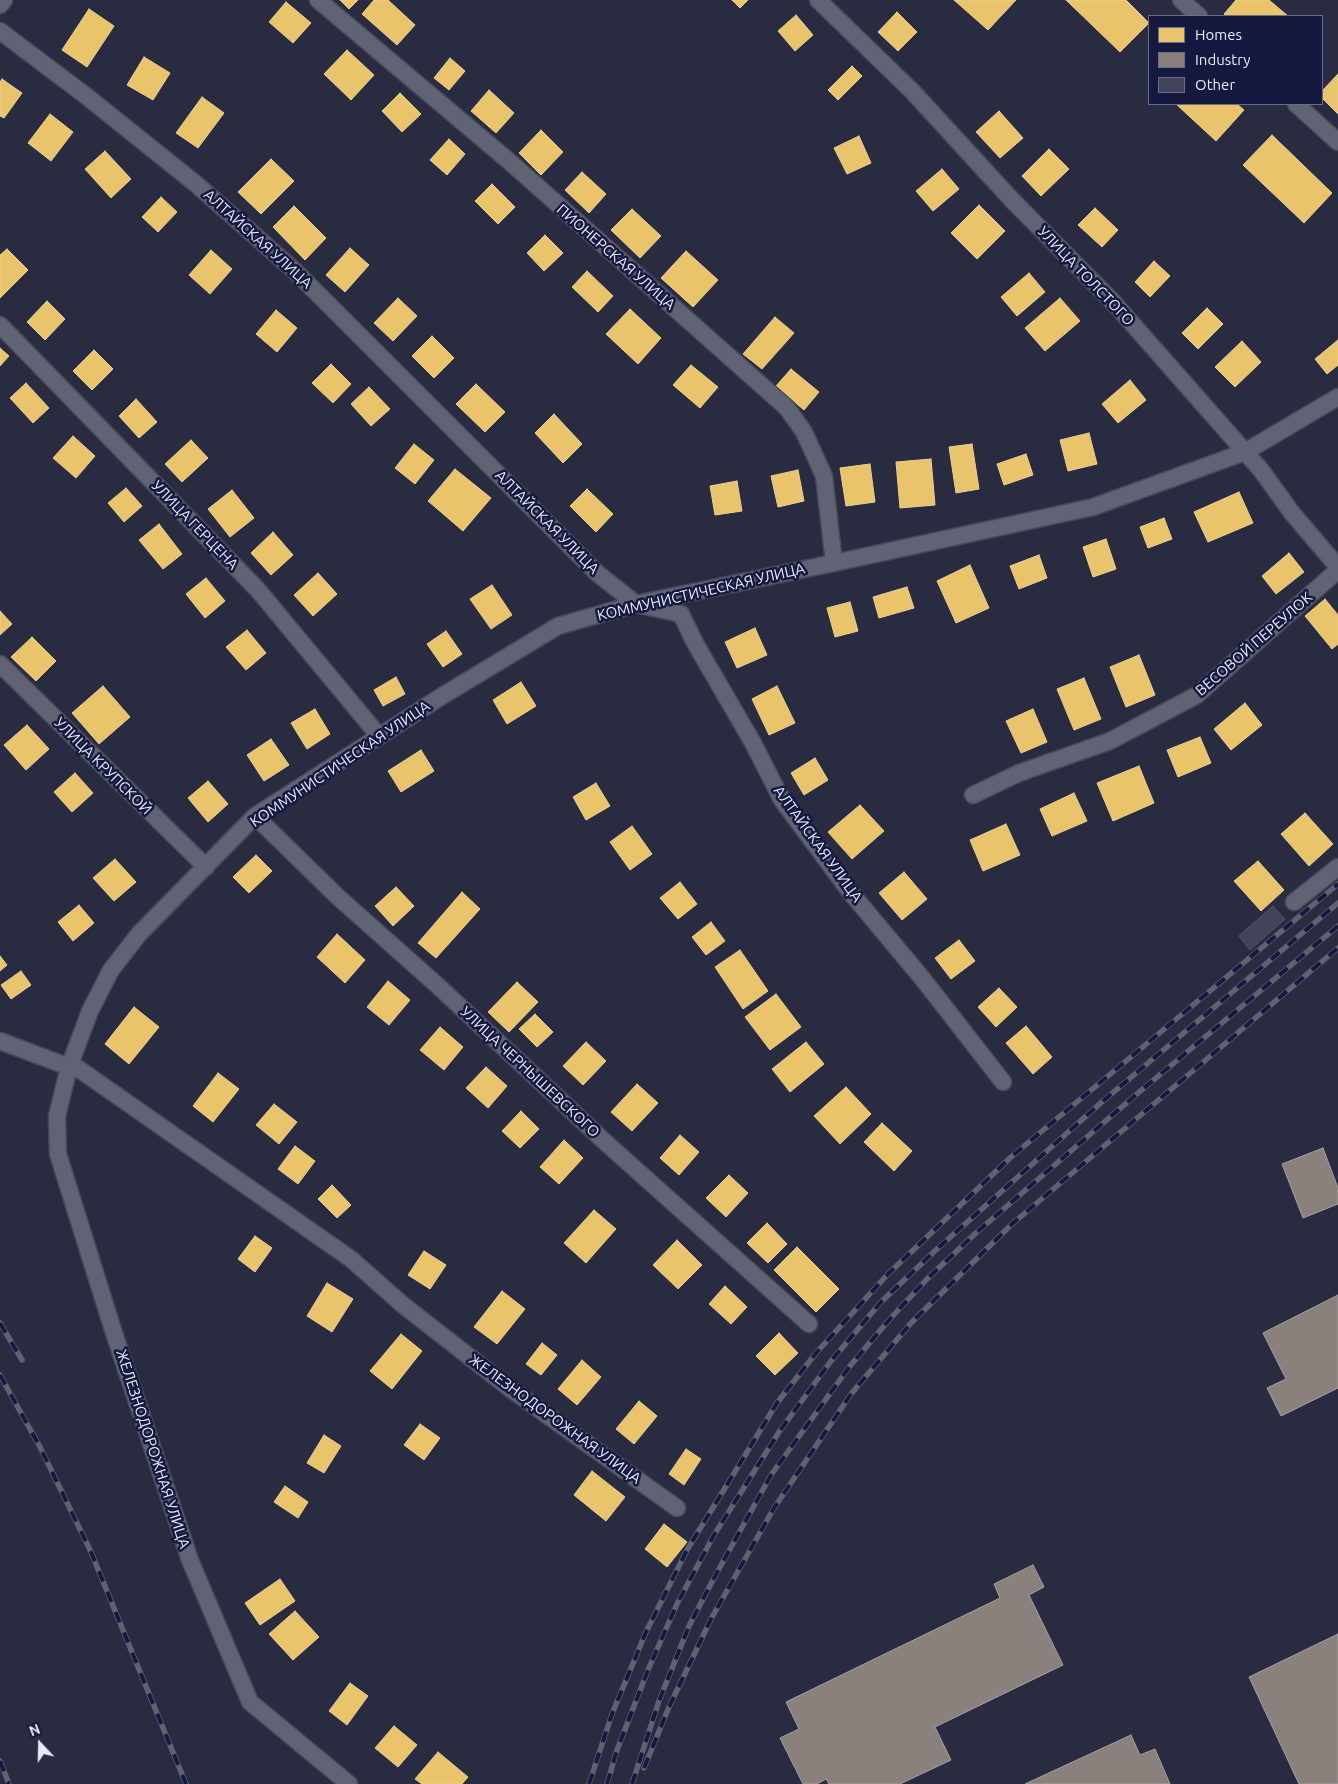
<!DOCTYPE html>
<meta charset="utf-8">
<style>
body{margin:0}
#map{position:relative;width:1338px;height:1784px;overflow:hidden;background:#292b40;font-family:Ubuntu,sans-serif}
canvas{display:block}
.legend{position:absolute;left:1148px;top:15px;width:175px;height:90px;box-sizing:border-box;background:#16193f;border:1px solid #6a6d8a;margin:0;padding:6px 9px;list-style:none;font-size:15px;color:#e7ebfa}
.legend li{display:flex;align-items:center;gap:10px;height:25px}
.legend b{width:25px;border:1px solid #6a6d8a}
.north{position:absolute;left:15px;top:1719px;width:50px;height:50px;-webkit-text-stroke:4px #16193f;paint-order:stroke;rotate:339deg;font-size:14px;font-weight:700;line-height:20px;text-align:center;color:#e7ebfa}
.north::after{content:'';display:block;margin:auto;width:18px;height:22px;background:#e7ebfa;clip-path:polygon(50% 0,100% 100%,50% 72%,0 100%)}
</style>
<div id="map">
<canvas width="1338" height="1784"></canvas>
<ul class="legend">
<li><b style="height:14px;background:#e9c46a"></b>Homes</li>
<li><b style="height:14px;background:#8a817c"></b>Industry</li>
<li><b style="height:14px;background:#42445a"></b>Other</li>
</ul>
<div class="north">N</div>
</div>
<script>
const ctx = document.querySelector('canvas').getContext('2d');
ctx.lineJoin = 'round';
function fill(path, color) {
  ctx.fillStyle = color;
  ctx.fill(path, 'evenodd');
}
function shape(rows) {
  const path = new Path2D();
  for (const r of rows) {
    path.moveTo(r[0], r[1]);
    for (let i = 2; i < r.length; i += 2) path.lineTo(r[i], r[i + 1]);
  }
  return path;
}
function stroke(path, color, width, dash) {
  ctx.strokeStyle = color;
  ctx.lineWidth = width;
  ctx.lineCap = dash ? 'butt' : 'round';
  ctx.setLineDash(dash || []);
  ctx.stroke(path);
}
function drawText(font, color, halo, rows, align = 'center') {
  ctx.font = font + ' Ubuntu,sans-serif';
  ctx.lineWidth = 5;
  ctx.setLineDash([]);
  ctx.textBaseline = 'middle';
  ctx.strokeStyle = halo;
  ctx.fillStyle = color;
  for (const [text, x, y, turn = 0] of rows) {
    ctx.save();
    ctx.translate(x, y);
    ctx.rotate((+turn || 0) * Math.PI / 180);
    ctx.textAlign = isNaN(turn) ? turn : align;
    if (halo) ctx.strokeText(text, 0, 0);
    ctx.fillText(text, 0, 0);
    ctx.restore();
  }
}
const homes = shape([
 [340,0,358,0,349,9,340,0],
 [374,0,388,0,415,25,397,45,362,14,374,0],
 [732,0,748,0,740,8,732,0],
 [954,0,1016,0,988,30,954,0],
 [1066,0,1126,0,1149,23,1120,52,1066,0],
 [1236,0,1269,0,1288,16,1226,16,1224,14,1236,0],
 [286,2,311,23,293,43,269,22,286,2],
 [89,9,114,26,87,67,62,50,89,9],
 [897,12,917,32,898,51,878,32,897,12],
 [796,15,813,35,795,51,778,31,796,15],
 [347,50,374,75,351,100,324,74,347,50],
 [144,57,170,73,153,100,127,85,144,57],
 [450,58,465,71,449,90,434,78,450,58],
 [852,66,862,76,838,100,828,90,852,66],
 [1338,74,1338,114,1322,98,1322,91,1338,74],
 [2,79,22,93,4,118,0,116,0,82,2,79],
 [489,90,514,113,496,133,471,111,489,90],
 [400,93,421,114,402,132,382,111,400,93],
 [202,97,224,113,198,148,176,133,202,97],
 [1176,104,1237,104,1244,110,1216,141,1176,104],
 [999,111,1023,138,1000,158,976,132,999,111],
 [50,114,73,132,51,161,28,143,50,114],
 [541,130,563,152,541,175,519,153,541,130],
 [1272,135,1332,193,1304,223,1243,165,1272,135],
 [859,136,871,163,847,174,834,148,859,136],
 [449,139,465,154,447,175,430,160,449,139],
 [1049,149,1069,169,1041,196,1022,176,1049,149],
 [105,151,131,179,111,198,85,169,105,151],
 [271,159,294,181,261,214,238,192,271,159],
 [942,169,959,189,933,211,916,191,942,169],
 [582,172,606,194,589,213,565,190,582,172],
 [492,184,515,207,498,224,475,201,492,184],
 [161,197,177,212,158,232,142,217,161,197],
 [979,205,1005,231,977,259,951,233,979,205],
 [294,206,326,238,305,260,273,227,294,206],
 [1095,208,1118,230,1102,247,1078,225,1095,208],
 [632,209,661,236,640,258,611,230,632,209],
 [545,235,563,253,544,271,527,253,545,235],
 [350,248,369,265,345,292,326,275,350,248],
 [7,249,28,270,0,298,0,255,7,249],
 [211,250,232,269,210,294,189,275,211,250],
 [686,251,718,280,693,307,661,278,686,251],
 [1154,261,1170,276,1150,297,1135,282,1154,261],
 [587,271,613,296,598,312,572,287,587,271],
 [1029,273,1045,292,1017,316,1001,297,1029,273],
 [398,298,417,316,393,341,374,323,398,298],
 [1060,298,1080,321,1045,351,1025,328,1060,298],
 [47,301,65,319,45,340,27,322,47,301],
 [1207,308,1223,324,1198,349,1182,333,1207,308],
 [630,309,661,338,638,364,606,334,630,309],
 [276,310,297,328,277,352,256,334,276,310],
 [775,317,794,333,762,369,743,354,775,317],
 [432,336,454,358,434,378,412,356,432,336],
 [1338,340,1338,365,1327,374,1315,359,1338,340],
 [1242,341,1261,362,1235,387,1215,367,1242,341],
 [0,348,9,356,0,366,0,348],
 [94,350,113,369,92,390,73,371,94,350],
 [331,364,351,384,333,403,312,383,331,364],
 [691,365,718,387,700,408,673,385,691,365],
 [791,369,819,392,804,410,776,386,791,369],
 [1130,380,1146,400,1118,423,1102,404,1130,380],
 [26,383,49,408,33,423,10,398,26,383],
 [476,384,505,412,485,432,456,404,476,384],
 [369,387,390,409,371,426,351,404,369,387],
 [136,399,157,422,139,438,119,416,136,399],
 [554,414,582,444,563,463,535,433,554,414],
 [1089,433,1097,464,1068,471,1060,440,1089,433],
 [73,436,95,456,76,478,53,458,73,436],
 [191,440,208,458,182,482,165,464,191,440],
 [414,444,434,460,415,484,395,468,414,444],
 [972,444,979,489,956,493,949,447,972,444],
 [1026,454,1033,475,1004,485,997,464,1026,454],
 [931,459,935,505,900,508,896,462,931,459],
 [870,464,875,502,846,506,840,468,870,464],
 [455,469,491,498,463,531,428,501,455,469],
 [798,470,804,501,778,507,771,476,798,470],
 [737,481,742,511,715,515,710,486,737,481],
 [126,488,142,506,124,522,108,503,126,488],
 [587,489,613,514,596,532,570,506,587,489],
 [232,490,254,518,230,537,208,509,232,490],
 [1239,492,1253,523,1208,542,1194,512,1239,492],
 [1164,518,1172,539,1148,548,1140,527,1164,518],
 [159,524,182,554,163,569,139,540,159,524],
 [273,532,293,555,271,575,251,553,273,532],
 [1106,539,1116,569,1093,577,1083,547,1106,539],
 [1289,553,1304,572,1276,594,1262,576,1289,553],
 [1039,555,1047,578,1019,589,1010,566,1039,555],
 [970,565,989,608,956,623,937,581,970,565],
 [318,573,337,594,313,616,294,595,318,573],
 [206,578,225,601,205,618,186,594,206,578],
 [492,585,512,615,491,629,470,599,492,585],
 [907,587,914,608,879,618,873,597,907,587],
 [1325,599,1338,615,1338,644,1332,649,1305,616,1325,599],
 [850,602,858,631,835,637,827,608,850,602],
 [0,611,12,624,0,635,0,611],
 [755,628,767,655,737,668,725,642,755,628],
 [247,630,266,653,246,670,226,647,247,630],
 [446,631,462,654,443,667,427,644,446,631],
 [32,637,56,661,36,681,11,657,32,637],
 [1139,655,1155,695,1126,707,1110,667,1139,655],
 [396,677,405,694,383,706,374,690,396,677],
 [1084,678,1101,719,1074,730,1057,689,1084,678],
 [521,682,536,706,507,724,493,700,521,682],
 [103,686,130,717,99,744,72,713,103,686],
 [777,686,795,723,769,735,752,699,777,686],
 [1245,703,1262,725,1231,750,1214,729,1245,703],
 [315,709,330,734,307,749,291,723,315,709],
 [1033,709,1047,742,1021,753,1006,721,1033,709],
 [27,725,49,749,26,770,4,745,27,725],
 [1200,737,1211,763,1178,777,1167,750,1200,737],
 [271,739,289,765,264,781,247,755,271,739],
 [421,750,434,771,401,792,388,771,421,750],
 [815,758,828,780,804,795,791,773,815,758],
 [1139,766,1154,803,1113,821,1097,783,1139,766],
 [75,773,93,793,72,812,54,792,75,773],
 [208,781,228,804,208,822,188,798,208,781],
 [596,783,610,806,586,820,573,797,596,783],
 [1074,793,1087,821,1052,836,1040,809,1074,793],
 [860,805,884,831,852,859,828,832,860,805],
 [1305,813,1333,844,1309,866,1281,834,1305,813],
 [1006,824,1020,855,983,871,970,840,1006,824],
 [632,826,652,854,630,870,610,842,632,826],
 [256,855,272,871,249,893,233,877,256,855],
 [115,859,136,882,114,901,93,878,115,859],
 [1258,861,1284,890,1261,911,1234,881,1258,861],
 [904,872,927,899,902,920,879,893,904,872],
 [680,882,697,904,678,919,660,898,680,882],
 [396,887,414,906,393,926,375,906,396,887],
 [462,892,480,909,436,958,418,943,462,892],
 [79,905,94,923,73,941,58,922,79,905],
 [711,922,725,941,706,955,692,937,711,922],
 [337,934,365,960,345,983,317,957,337,934],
 [959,940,975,961,951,979,935,958,959,940],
 [740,950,768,991,743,1009,715,967,740,950],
 [0,956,7,965,0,971,0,956],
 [21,971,31,985,11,999,1,985,21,971],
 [388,981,410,1000,389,1025,367,1007,388,981],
 [517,982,538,1002,509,1032,488,1012,517,982],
 [999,988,1017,1007,996,1027,978,1007,999,988],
 [776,994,801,1027,770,1050,745,1017,776,994],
 [134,1007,159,1027,129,1064,105,1044,134,1007],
 [535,1014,553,1032,537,1047,519,1029,535,1014],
 [1026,1026,1052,1057,1033,1074,1006,1043,1026,1026],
 [440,1027,463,1047,444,1070,420,1050,440,1027],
 [586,1042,606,1061,583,1085,563,1066,586,1042],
 [806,1042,824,1064,790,1092,772,1069,806,1042],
 [486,1067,507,1086,488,1108,466,1088,486,1067],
 [218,1073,239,1089,213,1122,193,1106,218,1073],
 [637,1084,658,1103,632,1131,611,1112,637,1084],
 [846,1087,871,1114,840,1144,814,1116,846,1087],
 [274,1104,297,1122,279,1144,256,1125,274,1104],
 [521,1111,539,1129,520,1148,502,1131,521,1111],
 [882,1123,912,1151,894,1171,864,1142,882,1123],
 [680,1135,699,1152,679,1175,660,1158,680,1135],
 [564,1140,583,1158,559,1184,540,1167,564,1140],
 [295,1146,315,1161,298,1184,278,1169,295,1146],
 [729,1175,748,1193,726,1217,706,1198,729,1175],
 [332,1185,351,1205,337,1218,318,1199,332,1185],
 [594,1210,616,1229,586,1263,564,1243,594,1210],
 [767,1223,787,1244,768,1263,747,1243,767,1223],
 [255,1236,272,1248,255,1272,238,1259,255,1236],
 [677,1240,702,1265,678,1289,653,1265,677,1240],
 [797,1247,839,1289,816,1312,774,1270,797,1247],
 [424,1251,446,1265,430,1289,408,1275,424,1251],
 [327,1283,353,1299,332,1332,307,1316,327,1283],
 [725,1286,747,1307,731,1324,709,1304,725,1286],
 [502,1291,525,1309,497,1344,474,1327,502,1291],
 [779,1333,798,1353,775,1375,756,1356,779,1333],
 [401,1334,422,1351,392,1389,370,1371,401,1334],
 [542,1343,557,1355,541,1375,526,1364,542,1343],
 [582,1360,601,1377,577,1405,558,1389,582,1360],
 [639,1401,657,1416,634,1444,616,1429,639,1401],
 [420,1424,440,1438,424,1460,404,1445,420,1424],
 [324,1435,341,1446,324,1473,307,1463,324,1435],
 [686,1449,701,1459,684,1485,669,1474,686,1449],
 [592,1471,625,1497,606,1521,574,1495,592,1471],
 [285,1486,308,1502,298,1518,274,1502,285,1486],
 [664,1524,687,1542,667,1567,645,1549,664,1524],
 [280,1579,295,1601,260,1625,245,1603,280,1579],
 [295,1611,319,1637,293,1660,269,1634,295,1611],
 [350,1683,368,1696,347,1725,329,1711,350,1683],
 [394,1726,417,1745,398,1767,375,1748,394,1726],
 [438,1752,468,1777,462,1784,422,1784,415,1779,438,1752]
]);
const industry = shape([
 [1323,1148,1338,1188,1338,1204,1303,1218,1282,1164,1323,1148],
 [1338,1295,1338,1388,1281,1416,1267,1388,1286,1379,1263,1333,1338,1295],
 [1033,1565,1044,1587,1029,1595,1063,1665,935,1727,951,1760,900,1784,829,1784,826,1779,817,1784,803,1784,780,1738,799,1729,786,1702,1000,1598,994,1584,1033,1565],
 [1338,1634,1338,1784,1299,1784,1249,1677,1338,1634],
 [1131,1735,1140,1755,1155,1749,1170,1784,1025,1784,1131,1735]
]);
const building = shape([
 [1273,906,1285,919,1250,950,1239,936,1273,906]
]);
const street = shape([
 [318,0,510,162,787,408,804,432,824,476,834,563],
 [818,0,912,91,1012,200,1114,303,1261,470,1292,513,1338,567],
 [1181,0,1199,16],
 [0,5,4,0],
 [0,31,85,95,196,184,295,271,597,573,636,604,681,614,695,643,753,743,782,800,851,893,922,978,1003,1082],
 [1296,104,1338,142],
 [0,325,258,590,379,736],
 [0,664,206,867],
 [973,795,1019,773,1110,741,1197,695,1338,570],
 [255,816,338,897,437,985,605,1142,809,1324],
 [1294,902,1338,867],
 [0,1041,69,1067,76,1067,351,1259,403,1305,512,1390,677,1508],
 [349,1784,250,1702,190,1560,113,1330,58,1154,57,1116,69,1067,90,1011,111,970,139,934,255,816,442,696,558,626,636,604,834,563,1093,507,1245,452,1338,397]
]);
const rail = shape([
 [0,1323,22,1360],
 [0,1375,40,1447,91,1552,186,1784],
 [0,1761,9,1784],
 [644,1768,669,1707,712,1617,774,1508,851,1394,911,1323,1012,1224,1338,948],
 [589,1784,612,1714,646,1632,687,1550,777,1403,816,1353,888,1274,1011,1157,1338,884],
 [607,1784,617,1750,648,1670,677,1604,714,1535,779,1432,831,1361,881,1302,937,1249,1103,1101,1338,903],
 [632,1784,659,1701,689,1626,714,1578,771,1475,850,1366,889,1320,927,1279,977,1232,1138,1093,1338,926]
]);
const streetNames = [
 ["АЛТАЙСКАЯ УЛИЦА",258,239,42],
 ["ПИОНЕРСКАЯ УЛИЦА",616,257,41],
 ["УЛИЦА ТОЛСТОГО",1086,276,46],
 ["АЛТАЙСКАЯ УЛИЦА",547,522,45],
 ["УЛИЦА ГЕРЦЕНА",195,525,46],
 ["КОММУНИСТИЧЕСКАЯ УЛИЦА",701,592,-13],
 ["ВЕСОВОЙ ПЕРЕУЛОК",1254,644,-41],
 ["КОММУНИСТИЧЕСКАЯ УЛИЦА",340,764,-34],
 ["УЛИЦА КРУПСКОЙ",103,766,45],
 ["АЛТАЙСКАЯ УЛИЦА",818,844,54],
 ["УЛИЦА ЧЕРНЫШЕВСКОГО",530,1072,43],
 ["ЖЕЛЕЗНОДОРОЖНАЯ УЛИЦА",555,1419,36],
 ["ЖЕЛЕЗНОДОРОЖНАЯ УЛИЦА",153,1449,72]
];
fill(homes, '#e9c46a');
stroke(homes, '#e8d095', 1);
fill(industry, '#8a817c');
stroke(industry, '#a6a1a2', 1);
fill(building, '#42445a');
stroke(building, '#545668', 1);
stroke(street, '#474858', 19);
stroke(street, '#606374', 16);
stroke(rail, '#606273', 5.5);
stroke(rail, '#16193f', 4, [11]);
drawText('15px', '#e7ebfa', '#16193f', streetNames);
</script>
